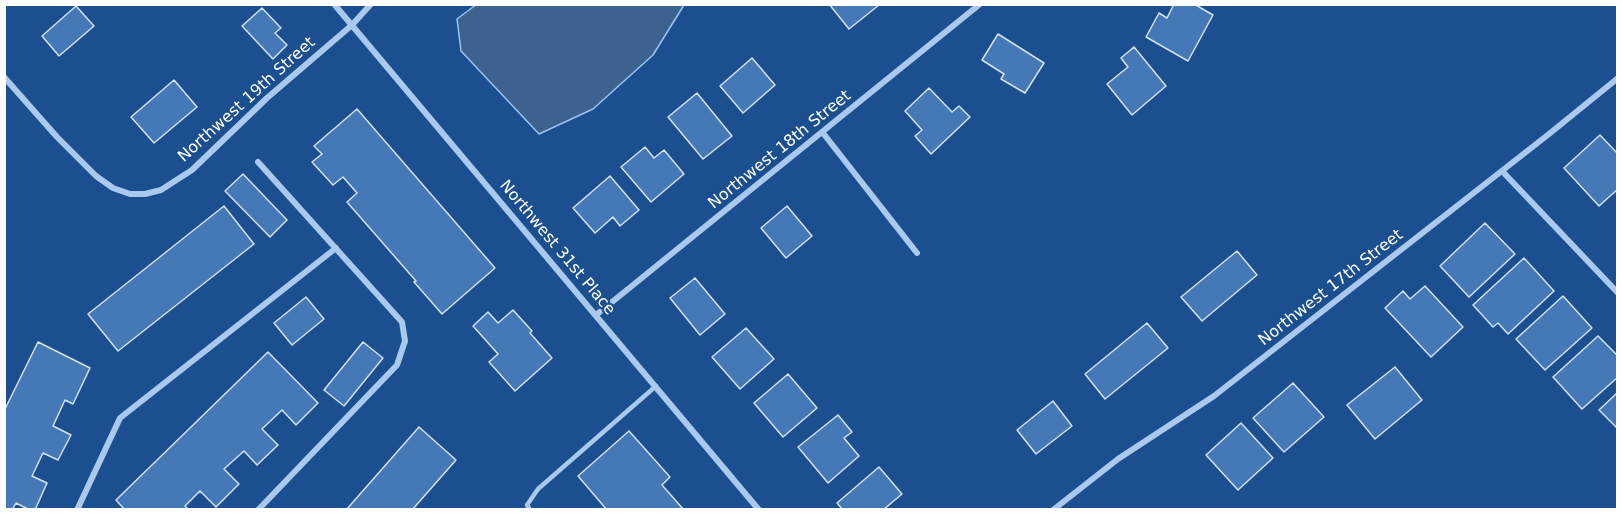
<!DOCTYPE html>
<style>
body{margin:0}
#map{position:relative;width:1622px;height:514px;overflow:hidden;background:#1b4f8f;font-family:"DejaVu Sans",sans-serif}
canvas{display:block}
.frame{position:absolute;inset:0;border:6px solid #fff;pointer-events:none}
</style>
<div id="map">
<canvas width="1622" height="514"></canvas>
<div class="frame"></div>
</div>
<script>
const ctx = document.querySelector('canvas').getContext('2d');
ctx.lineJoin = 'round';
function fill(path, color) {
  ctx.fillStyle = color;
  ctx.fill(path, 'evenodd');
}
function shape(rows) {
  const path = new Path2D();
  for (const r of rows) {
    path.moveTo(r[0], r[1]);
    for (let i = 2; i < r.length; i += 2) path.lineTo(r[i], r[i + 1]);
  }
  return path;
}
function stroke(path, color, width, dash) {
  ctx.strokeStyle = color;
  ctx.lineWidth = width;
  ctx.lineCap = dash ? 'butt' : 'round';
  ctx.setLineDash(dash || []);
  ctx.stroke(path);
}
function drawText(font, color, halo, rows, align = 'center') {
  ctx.font = font + ' "DejaVu Sans",sans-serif';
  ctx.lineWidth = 4.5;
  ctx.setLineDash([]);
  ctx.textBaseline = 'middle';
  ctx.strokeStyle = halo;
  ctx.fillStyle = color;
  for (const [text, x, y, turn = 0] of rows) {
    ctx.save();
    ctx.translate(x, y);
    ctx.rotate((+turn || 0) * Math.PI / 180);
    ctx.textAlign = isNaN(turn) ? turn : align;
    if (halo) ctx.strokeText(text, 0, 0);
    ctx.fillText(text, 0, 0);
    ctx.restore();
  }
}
const water = shape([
 [477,4,684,4,684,5,653,55,593,109,539,134,461,51,457,19,477,4]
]);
const building = shape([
 [829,4,878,4,879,5,849,29,829,4],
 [1174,4,1194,4,1213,15,1188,61,1146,37,1159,13,1167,18,1174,4],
 [76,6,94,26,59,56,42,36,76,6],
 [262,8,281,28,275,33,287,45,273,59,242,26,262,8],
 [998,34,1044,63,1025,93,1001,79,1004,74,982,60,998,34],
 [1134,47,1166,86,1132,115,1107,84,1128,67,1121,58,1134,47],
 [752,58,775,85,743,113,720,86,752,58],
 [174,80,197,107,154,143,131,117,174,80],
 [929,88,952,112,959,106,970,117,931,154,915,136,922,130,905,111,929,88],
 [697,93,732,136,703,159,668,117,697,93],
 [357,109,495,268,442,314,414,282,416,281,347,202,357,193,343,177,333,185,312,162,322,154,314,146,357,109],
 [1600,135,1618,154,1618,189,1599,206,1564,168,1600,135],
 [645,147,654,158,664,150,684,174,651,202,621,167,645,147],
 [243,174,287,220,270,237,225,191,243,174],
 [610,176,639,210,620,226,613,217,595,233,573,208,610,176],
 [224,206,254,244,118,351,88,314,224,206],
 [787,206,812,236,786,258,761,228,787,206],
 [1485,223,1515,254,1469,297,1440,266,1485,223],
 [1237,251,1257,275,1202,321,1181,297,1237,251],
 [1524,258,1554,291,1508,334,1498,323,1493,327,1473,305,1524,258],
 [695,278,725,314,700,335,670,298,695,278],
 [1425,286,1463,327,1431,357,1385,308,1403,291,1410,299,1425,286],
 [1563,296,1592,328,1545,370,1516,339,1563,296],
 [306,297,324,319,292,345,274,323,306,297],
 [513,310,532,331,530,333,552,358,515,391,489,362,498,354,473,326,488,312,498,323,513,310],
 [1147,323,1168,348,1105,399,1085,374,1147,323],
 [746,328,774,359,740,389,712,357,746,328],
 [1598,336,1618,356,1618,377,1582,409,1553,377,1598,336],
 [38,342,90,368,73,404,65,400,53,426,71,435,58,460,43,453,32,476,47,483,35,510,30,510,16,503,12,510,4,510,4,411,38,342],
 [363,342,383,358,344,406,324,390,363,342],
 [268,352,318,403,296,425,282,410,262,429,278,445,257,465,244,451,224,469,239,484,216,507,200,491,185,506,189,510,125,510,116,500,268,352],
 [1395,367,1422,400,1375,439,1347,405,1395,367],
 [788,374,817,408,783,437,754,403,788,374],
 [1293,383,1324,417,1284,452,1253,418,1293,383],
 [1618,392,1618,429,1599,410,1618,392],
 [1053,401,1072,426,1036,454,1017,430,1053,401],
 [838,415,852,432,844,438,859,456,828,483,798,447,838,415],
 [1241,423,1273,458,1238,490,1206,455,1241,423],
 [419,427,456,460,412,510,346,510,419,427],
 [629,431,670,477,662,485,684,510,607,510,578,476,629,431],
 [879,467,902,494,883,510,843,510,837,503,879,467]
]);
const lane = shape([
 [530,510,527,505,538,489,656,386]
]);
const street = shape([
 [334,4,759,510],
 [4,77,57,137,96,176,113,188,130,194,145,194,161,190,192,170,267,98,352,25,371,4],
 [823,133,917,253],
 [1502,171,1618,293],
 [596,315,980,4],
 [77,510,120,418,336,248],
 [258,510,397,365,405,341,402,322,258,162],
 [1053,510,1118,459,1214,396,1549,134,1618,78]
]);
const streetNames = [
 ["Northwest 19th Street",247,100,-42],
 ["Northwest 18th Street",780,150,-39],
 ["Northwest 31st Place",557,248,50],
 ["Northwest 17th Street",1331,288,-38]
];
fill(water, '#3c6290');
stroke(water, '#9cc4f0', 1.5);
fill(building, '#4478b7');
stroke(building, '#cfe3fa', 1.5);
stroke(lane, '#a9c9ee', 4.5);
stroke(street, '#a9c9ee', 6);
drawText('16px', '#fff', '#1b4f8f', streetNames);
</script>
